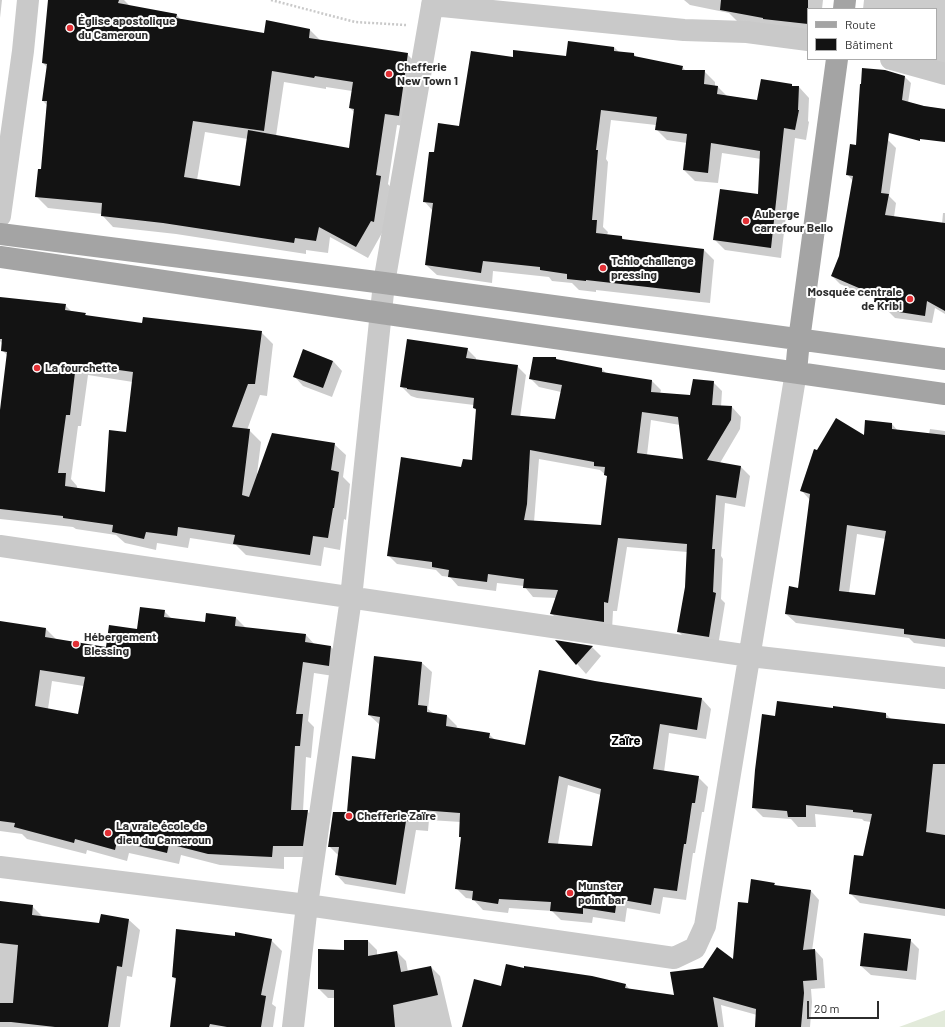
<!DOCTYPE html>
<meta charset="utf-8">
<style>
body{margin:0}
#map{position:relative;width:945px;height:1027px;overflow:hidden;background:#fff;font-family:Barlow,sans-serif}
canvas{display:block}
.legend{position:absolute;left:807px;top:8px;width:130px;height:52px;box-sizing:border-box;background:#fff;border:1px solid #ababab;margin:0;padding:5px 7px;list-style:none;font-size:12px;color:#2c2c2c}
.legend li{display:flex;align-items:center;gap:8px;height:20px}
.legend b{width:20px;border:1px solid #ababab}
.scale{position:absolute;left:807px;top:1001px;width:72px;height:18px;box-sizing:border-box;border:2px solid #2c2c2c;border-top:0;padding-left:5px;font-size:12px;line-height:14px;white-space:nowrap;color:#2c2c2c;-webkit-text-stroke:3px #fff;paint-order:stroke}
</style>
<div id="map">
<canvas width="945" height="1027"></canvas>
<ul class="legend">
<li><b style="height:5px;background:#a4a4a4"></b>Route</li>
<li><b style="height:11px;background:#131313"></b>Bâtiment</li>
</ul>
<div class="scale">20 m</div>
</div>
<script>
const ctx = document.querySelector('canvas').getContext('2d');
ctx.lineJoin = 'round';
function fill(path, color) {
  ctx.fillStyle = color;
  ctx.fill(path, 'evenodd');
}
function shape(rows) {
  const path = new Path2D();
  for (const r of rows) {
    path.moveTo(r[0], r[1]);
    for (let i = 2; i < r.length; i += 2) path.lineTo(r[i], r[i + 1]);
  }
  return path;
}
function stroke(path, color, width, dash) {
  ctx.strokeStyle = color;
  ctx.lineWidth = width;
  ctx.lineCap = dash ? 'butt' : 'round';
  ctx.setLineDash(dash || []);
  ctx.stroke(path);
}
function drawText(font, color, halo, rows, align = 'center') {
  ctx.font = font + ' Barlow,sans-serif';
  ctx.lineWidth = 4;
  ctx.setLineDash([]);
  ctx.textBaseline = 'middle';
  ctx.strokeStyle = halo;
  ctx.fillStyle = color;
  for (const [text, x, y, turn = 0] of rows) {
    ctx.save();
    ctx.translate(x, y);
    ctx.rotate((+turn || 0) * Math.PI / 180);
    ctx.textAlign = isNaN(turn) ? turn : align;
    if (halo) ctx.strokeText(text, 0, 0);
    ctx.fillText(text, 0, 0);
    ctx.restore();
  }
}
const green = shape([
 [945,1010,945,1027,899,1027]
]);
const shadow = shape([
 [0,0,2,0,0,18],
 [49,0,124,0,131,7,176,14,182,21,265,35,310,30,321,41,407,54,419,66,410,127,397,125,388,184,392,189,382,233,368,258,330,237,328,253,306,250,306,254,176,234,113,227,102,215,102,214,48,208,36,196,42,170,47,105,43,101,48,68,43,63],
 [284,82,326,89,326,87,352,91,350,108,355,113,350,149,276,136],
 [205,132,248,139,241,187,197,180],
 [684,0,823,0,822,9,808,9,808,33,737,21,729,13,690,5],
 [864,0,945,0,945,66,916,59,936,59,936,9,863,9],
 [614,47,619,52,634,54,637,58,682,67,686,71,704,71,715,82,715,87,718,87,727,96,758,101,791,85,794,87,799,87,809,98,808,121,809,122,806,140,795,138,781,258,725,250,714,239,759,195,761,159,722,153,718,183,695,181,684,170,687,143,667,140,656,129,656,125,611,120,606,159,608,162,603,227,608,232,607,235,622,237,624,240,704,250,714,260,710,303,596,290,596,292,579,290,572,283,552,281,549,277,493,271,492,283,437,275,426,265,433,211,424,201,435,153,460,127,513,58,567,57],
 [905,77,911,83,908,103,945,110,945,130,859,124],
 [857,134,888,140,896,148,889,196,896,203,894,217,942,224,943,213,945,213,945,314,935,308,932,323,895,318,887,310,883,309,875,301,875,299,840,284,832,276,840,257,853,181,847,174,857,146],
 [65,305,72,312,85,314,87,316,143,324,261,332,273,344,267,396,260,395,247,430,249,430,261,442,257,474,334,444,346,455,343,477,350,484,346,520,344,519,340,550,324,547,321,566,246,555,236,545,190,538,188,548,157,543,156,550,125,543,116,535,76,529,73,527,0,519,0,409,1,410,8,356,2,350,3,344,0,341,0,312],
 [88,375,133,382,127,433,106,493,77,489,77,486,71,479,78,426,81,426],
 [467,349,476,358,476,360,517,366,526,375,520,417,556,420,561,392,539,387,530,378,534,358,556,358,558,361,602,369,606,373,652,381,661,390,660,394,691,396,713,382,722,391,721,407,732,407,741,417,740,429,720,463,741,467,750,476,745,507,725,503,721,556,723,559,721,599,725,603,718,646,687,640,678,631,686,587,687,552,627,547,617,611,613,611,612,630,561,623,552,614,556,598,533,597,524,586,497,583,496,591,458,586,450,577,442,576,436,570,397,564,388,555,462,468,473,462,477,411,474,408,474,405,417,398,411,396,402,387],
 [651,420,680,425,684,460,647,455],
 [539,459,600,470,608,477,602,526,534,522],
 [333,361,342,371,332,397,303,386,294,376],
 [892,424,898,431,929,434,930,429,945,431,945,647,914,643,909,638,796,623,786,614,799,589,810,500,801,490,817,451,865,436],
 [857,534,886,539,876,596,849,593],
 [164,611,172,619,206,623,207,614,236,618,246,628,306,635,315,645,331,647,343,659,340,677,314,673,308,721,314,727,311,758,306,757,303,811,307,811,319,823,314,857,284,857,284,869,220,865,181,855,179,864,129,853,127,861,87,850,86,854,27,839,22,834,0,831,0,622,46,629,57,640,107,648,137,630],
 [52,681,84,686,79,715,48,709],
 [557,641,592,647,601,656,586,674],
 [375,658,422,663,432,672,428,709,434,714,447,716,457,726,456,729,489,734,495,740,525,746,595,682,702,699,711,709,706,739,669,733,664,772,698,777,708,787,704,812,702,812,695,853,693,853,686,900,663,897,660,914,627,908,625,922,593,917,592,923,561,920,552,911,509,908,508,913,483,910,473,899,466,898,456,888,462,839,460,837,461,822,429,820,428,831,416,830,405,894,345,884,336,874,339,856,329,846,376,760,380,725,369,715],
 [568,785,601,795,592,847,558,844],
 [886,714,891,719,945,725,945,916,860,903,850,893,864,857,871,822,864,821,862,819,815,814,816,827,798,827,791,819,763,817,753,807,776,717],
 [774,884,777,886,811,891,819,900,812,951,815,950,823,959,825,988,811,989,812,1002,810,1027,756,1027,757,1015,721,1005,724,1027,463,1027,502,987,525,969,626,985,630,990,675,996,704,969,734,960,749,904],
 [0,902,32,906,43,917,100,924,129,920,140,930,132,977,127,976,120,1027,0,1027],
 [271,940,282,951,272,1004,276,1007,273,1027,171,1027,177,981,173,977],
 [910,940,919,949,916,980,871,975,861,966],
 [345,941,368,941,377,950,377,956,397,952,406,961,408,972,431,967,440,976,452,1027,335,1027,335,998,328,998,319,989,319,950,344,951]
]);
const building = shape([
 [48,0,119,0,118,3,177,14,176,18,264,33,266,20,310,29,309,38,408,53,399,116,385,114,376,175,381,176,374,222,371,221,356,247,319,227,316,241,295,238,294,243,163,223,101,216,102,203,35,197,38,169,41,169,47,101,42,101,47,64,42,63],
 [272,71,314,78,315,76,353,82,349,108,354,109,349,148,248,130,240,186,184,177,193,121,264,131],
 [721,0,808,0,808,24,763,19,763,18,720,10],
 [568,41,614,47,614,51,634,53,634,56,683,66,682,70,705,70,704,84,718,86,717,94,757,100,761,79,792,84,792,86,799,86,798,110,799,110,795,130,784,128,771,248,713,240,720,189,758,194,760,151,711,143,708,173,683,170,687,134,655,130,657,117,601,110,596,150,598,150,592,220,597,220,596,233,622,236,622,239,704,249,700,293,586,280,586,281,567,279,567,274,540,270,540,267,483,261,481,273,425,265,433,203,423,202,429,152,434,152,438,123,459,126,471,51,513,57,513,50,566,56],
 [862,68,885,70,905,76,902,100,924,106,945,109,945,142,920,139,920,141,889,133,881,193,889,194,885,215,945,223,945,311,927,301,925,316,886,310,887,304,874,302,875,295,831,276,839,256,853,176,846,175,850,144,856,145,860,84,861,84],
 [0,297,66,304,65,310,86,313,85,315,142,323,143,317,262,331,255,384,248,384,232,427,250,429,242,495,249,497,272,433,335,443,331,470,339,472,334,508,333,508,328,538,313,536,310,555,233,544,235,535,178,527,177,536,146,532,144,539,112,532,113,525,63,518,63,516,0,509,0,410,7,352,1,351,2,339,0,339],
 [76,364,133,372,126,432,109,430,105,492,65,486,66,473,58,473,66,415,70,415],
 [407,339,468,348,466,358,518,365,511,415,555,419,562,385,529,379,533,357,556,357,556,359,602,368,602,372,652,380,651,392,690,395,693,379,714,381,712,405,732,406,731,420,707,460,741,466,736,498,716,495,712,549,715,549,713,592,716,593,709,637,677,632,685,587,687,544,618,538,608,603,604,602,604,622,550,614,558,590,523,588,524,579,488,574,487,582,448,577,449,570,432,567,432,562,387,556,401,457,461,467,463,459,472,460,476,409,473,408,474,398,407,389,407,388,400,387],
 [642,412,678,417,683,459,637,453],
 [530,450,594,462,594,466,605,467,604,475,607,476,601,525,524,520,527,504],
 [303,349,333,361,323,388,293,377],
 [836,418,864,435,865,420,892,423,892,429,945,435,945,639,904,634,904,629,785,614,789,586,798,588,810,494,800,491,814,449,817,450],
 [847,525,886,531,875,595,839,591],
 [140,607,165,610,164,617,205,622,206,613,236,617,235,626,306,634,305,642,331,646,329,666,303,662,296,714,303,714,300,746,295,746,291,810,308,810,303,846,273,846,272,857,208,854,169,844,167,853,117,841,115,850,75,839,74,843,14,827,15,823,0,821,0,621,46,628,45,637,106,647,109,625,137,629],
 [40,670,85,677,78,714,35,706],
 [555,640,593,646,576,665],
 [374,656,422,662,418,705,427,706,427,712,447,715,446,726,490,733,489,738,525,745,539,670,595,681,702,698,697,730,660,724,653,769,699,776,695,803,692,803,686,844,684,844,677,891,654,888,651,905,617,899,615,913,583,908,583,914,550,911,551,902,499,899,498,904,472,900,473,891,455,889,461,837,459,837,460,813,420,810,419,822,406,821,396,885,335,875,339,847,328,847,333,812,347,812,352,756,375,759,380,717,368,715],
 [559,776,601,789,592,846,548,843],
 [777,701,833,708,833,706,886,713,886,718,945,724,945,764,933,764,926,832,945,835,945,909,849,894,854,855,863,856,872,814,853,812,853,810,806,805,806,817,788,817,787,811,752,808,755,770,762,714,775,716],
 [751,879,775,883,774,885,811,890,803,950,815,949,817,980,803,981,804,993,801,1027,755,1027,756,1009,713,997,718,1027,462,1027,474,979,501,986,506,964,524,968,524,966,592,976,626,984,625,988,674,995,670,972,703,968,717,947,733,959,738,902,748,903],
 [0,901,33,905,32,915,99,923,101,914,129,919,122,967,117,966,108,1027,55,1027,11,1022,0,1022,0,1003,13,1003,18,945,0,943],
 [176,929,235,936,235,932,272,939,261,995,266,996,261,1027,227,1027,210,1024,209,1027,170,1027,176,978,172,977],
 [864,933,911,939,907,971,860,966],
 [344,940,368,940,368,956,397,951,401,972,431,966,438,995,393,1005,395,1027,334,1027,334,990,318,989,318,949,344,950]
]);
const path = shape([
 [271,0,355,22,406,25]
]);
const minor = shape([
 [432,5,684,30,747,32,808,40],
 [891,59,945,74],
 [0,216,23,51,28,0],
 [0,546,750,656,945,678],
 [0,867,307,905,674,958,695,948,705,926,796,372],
 [293,1027,307,905,351,598,384,283,433,0]
]);
const major = shape([
 [844,9,845,0],
 [0,234,384,283,945,359],
 [0,257,381,313,945,394],
 [796,372,799,340,837,59]
]);
const markers = [
 [70,28,4,"#e23035"],
 [389,74,4,"#e23035"],
 [746,221,4,"#e23035"],
 [603,268,4,"#e23035"],
 [910,299,4,"#e23035"],
 [37,368,4,"#e23035"],
 [76,644,4,"#e23035"],
 [349,816,4,"#e23035"],
 [108,833,4,"#e23035"],
 [570,893,4,"#e23035"]
];
const poiNames = [
 ["Église apostolique",78,21],
 ["du Cameroun",78,35],
 ["Chefferie",397,67],
 ["New Town 1",397,81],
 ["Auberge",754,214],
 ["carrefour Bello",754,228],
 ["Tchio challenge",611,261],
 ["pressing",611,275],
 ["Mosquée centrale",902,292,"right"],
 ["de Kribi",902,306,"right"],
 ["La fourchette",45,368],
 ["Hébergement",84,637],
 ["Blessing",84,651],
 ["Chefferie Zaïre",357,816],
 ["La vraie école de",116,826],
 ["dieu du Cameroun",116,840],
 ["Munster",578,886],
 ["point bar",578,900]
];
const neighbourhoodNames = [
 ["Zaïre",626,741]
];
fill(green, '#e2eada');
fill(shadow, '#0003');
fill(building, '#131313');
stroke(path, '#c9c9c9', 2.5, [2, 2]);
stroke(minor, '#c9c9c9', 22);
stroke(major, '#a4a4a4', 22);
for (const [x, y, r, color] of markers) {
  const dot = new Path2D();
  dot.arc(x, y, r, 0, 2 * Math.PI);
  ctx.fillStyle = color;
  ctx.fill(dot);
  stroke(dot, '#fff', 1.5);
}
drawText('bold 12px', '#2c2c2c', '#fff', poiNames, 'left');
drawText('bold 13px', '#000', '#fff', neighbourhoodNames);
</script>
